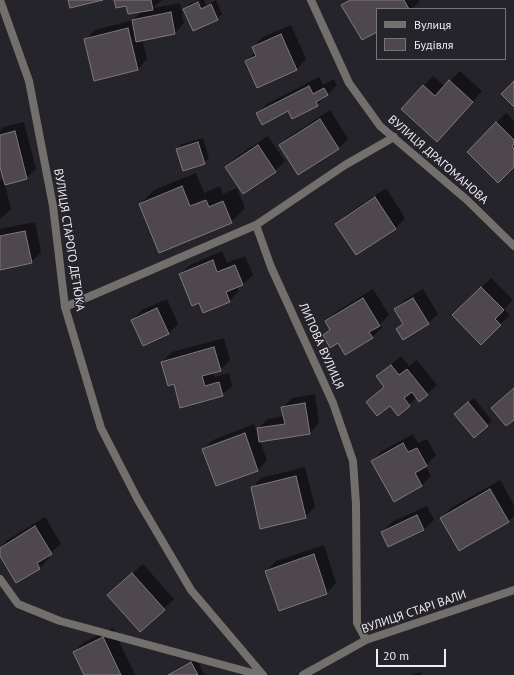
<!DOCTYPE html>
<meta charset="utf-8">
<style>
body{margin:0}
#map{position:relative;width:514px;height:675px;overflow:hidden;background:#26242b;font-family:"PT Sans",sans-serif}
canvas{display:block}
.legend{position:absolute;left:376px;top:8px;width:130px;height:52px;box-sizing:border-box;background:#26242b;border:1px solid #76747a;margin:0;padding:5px 7px;list-style:none;font-size:12px;color:#edecf1}
.legend li{display:flex;align-items:center;gap:8px;height:20px}
.legend b{width:20px;border:1px solid #76747a}
.scale{position:absolute;left:376px;top:649px;width:70px;height:18px;box-sizing:border-box;border:2px solid #edecf1;border-top:0;padding-left:5px;font-size:12px;line-height:14px;white-space:nowrap;color:#edecf1;-webkit-text-stroke:3px #26242b;paint-order:stroke}
</style>
<div id="map">
<canvas width="514" height="675"></canvas>
<ul class="legend">
<li><b style="height:5px;background:#736f6d"></b>Вулиця</li>
<li><b style="height:11px;background:#4e484d"></b>Будівля</li>
</ul>
<div class="scale">20 m</div>
</div>
<script>
const ctx = document.querySelector('canvas').getContext('2d');
ctx.lineJoin = 'round';
function fill(path, color) {
  ctx.fillStyle = color;
  ctx.fill(path, 'evenodd');
}
function shape(rows) {
  const path = new Path2D();
  for (const r of rows) {
    path.moveTo(r[0], r[1]);
    for (let i = 2; i < r.length; i += 2) path.lineTo(r[i], r[i + 1]);
  }
  return path;
}
function stroke(path, color, width, dash) {
  ctx.strokeStyle = color;
  ctx.lineWidth = width;
  ctx.lineCap = dash ? 'butt' : 'round';
  ctx.setLineDash(dash || []);
  ctx.stroke(path);
}
function drawText(font, color, halo, rows, align = 'center') {
  ctx.font = font + ' "PT Sans",sans-serif';
  ctx.lineWidth = 3;
  ctx.setLineDash([]);
  ctx.textBaseline = 'middle';
  ctx.strokeStyle = halo;
  ctx.fillStyle = color;
  for (const [text, x, y, turn = 0] of rows) {
    ctx.save();
    ctx.translate(x, y);
    ctx.rotate((+turn || 0) * Math.PI / 180);
    ctx.textAlign = isNaN(turn) ? turn : align;
    if (halo) ctx.strokeText(text, 0, 0);
    ctx.fillText(text, 0, 0);
    ctx.restore();
  }
}
const shadow = shape([
 [115,0,162,0,153,8,180,3,184,23,175,33,142,39,147,59,138,69,85,40,95,30,133,20,142,11],
 [198,0,204,0,206,5,216,0,222,14,217,19,184,9,189,4],
 [348,0,419,0,420,1,412,9,377,9,377,30,343,5],
 [291,25,306,59,297,69,257,86,246,61,256,52,253,47,263,37],
 [460,71,482,91,446,131,402,109,433,76,445,86],
 [319,77,323,85,334,79,337,85,317,105,257,113,267,104],
 [330,110,348,139,339,148,298,174,280,145,290,136],
 [506,113,514,121,514,165,468,152],
 [24,122,36,169,26,178,5,184,11,209,0,219,0,181,4,179,0,162,0,131,3,127],
 [268,136,285,161,275,171,226,167,236,157],
 [203,138,209,158,204,163,177,149,182,144],
 [196,173,204,193,220,186,223,194,237,188,245,208,231,222,140,204,154,190],
 [386,188,405,218,396,228,356,254,337,224,346,215],
 [35,222,41,252,31,262,0,269,0,229],
 [222,251,227,263,245,256,253,275,243,284,237,287,239,291,229,301,199,302,180,274,190,265],
 [491,278,513,300,504,309,510,315,481,343,454,315],
 [373,289,389,315,380,324,382,328,372,337,338,342,324,335,330,329,326,322,336,312],
 [423,289,438,314,428,323,398,329,404,323,395,310,405,300],
 [167,299,178,324,168,334,132,320,142,310],
 [224,338,230,360,220,370,213,372,215,377,229,373,232,386,222,395,174,383,162,362,172,352],
 [401,356,409,366,417,360,437,385,427,394,417,397,398,414,390,404,367,402,385,386,377,377],
 [315,394,319,423,310,433,260,441,267,460,258,470,216,485,203,449,213,440,254,424,256,430,268,419,284,416,282,408,292,398],
 [474,398,492,421,487,425,460,409],
 [413,434,418,443,427,439,436,455,426,466,431,476,422,485,372,461,382,451],
 [305,467,315,507,305,517,252,488,261,478],
 [500,480,514,505,514,516,508,521,441,518,451,508],
 [427,506,434,520,424,529,388,546,382,532,392,522],
 [45,517,61,544,48,555,49,558,40,568,17,582,0,554,0,548,7,540],
 [324,545,336,583,327,593,279,609,266,571,276,561],
 [143,564,174,599,140,631,118,586],
 [113,628,135,675,85,675,74,652,84,642],
 [196,658,205,675,169,675,174,670],
 [421,672,422,675,411,675]
]);
const building = shape([
 [68,0,103,0,70,8,68,0],
 [114,0,151,0,153,10,128,14,126,6,116,8,114,0],
 [350,0,404,0,409,9,377,9,377,32,362,40,341,5,350,0],
 [198,2,201,9,211,4,218,20,193,31,183,9,198,2],
 [171,12,175,34,136,42,132,20,171,12],
 [128,28,138,70,94,81,84,39,128,28],
 [281,34,297,70,257,88,245,61,256,56,252,47,281,34],
 [449,80,473,102,437,142,401,109,423,85,435,96,449,80],
 [514,81,514,107,501,94,514,81],
 [309,86,313,94,324,88,328,95,316,102,318,106,292,119,288,111,262,125,256,113,309,86],
 [320,119,339,149,298,175,279,145,320,119],
 [496,122,514,140,514,144,512,146,514,149,514,167,498,183,467,152,496,122],
 [15,131,27,179,5,185,0,167,0,135,15,131],
 [198,142,205,164,183,171,176,149,198,142],
 [258,145,276,172,243,194,225,167,258,145],
 [182,186,190,206,206,200,209,207,223,201,232,223,159,253,139,204,182,186],
 [375,197,396,229,356,255,335,224,375,197],
 [25,231,32,263,0,270,0,236,25,231],
 [213,260,217,272,235,265,243,285,226,292,230,302,203,313,199,303,192,306,179,274,213,260],
 [481,287,504,310,495,319,501,325,481,345,452,315,481,287],
 [363,298,380,326,369,332,373,338,345,355,338,343,330,348,323,335,330,330,325,321,363,298],
 [413,298,429,324,403,340,396,329,403,324,394,309,413,298],
 [157,308,169,334,143,346,131,320,157,308],
 [214,347,221,371,202,376,205,386,219,382,223,396,180,408,174,384,168,386,161,362,214,347],
 [391,365,399,375,407,369,428,395,419,402,412,392,404,398,410,406,398,416,390,406,377,416,366,402,384,387,376,376,391,365],
 [514,388,514,420,506,426,491,408,514,388],
 [468,402,488,426,474,438,454,414,468,402],
 [305,403,310,434,259,442,257,428,285,424,281,407,305,403],
 [245,433,258,471,216,486,202,449,245,433],
 [403,443,408,452,417,448,427,466,415,473,422,486,394,502,371,461,403,443],
 [296,476,306,518,260,529,251,487,296,476],
 [490,489,509,522,459,551,440,518,490,489],
 [417,515,424,530,388,547,381,532,417,515],
 [35,526,52,554,37,563,40,569,16,583,0,556,0,548,35,526],
 [314,554,327,594,279,611,265,571,314,554],
 [132,573,165,610,140,632,107,595,132,573],
 [103,637,121,675,84,675,73,652,103,637],
 [191,662,198,675,168,675,191,662]
]);
const lane = shape([
 [65,307,256,225],
 [0,579,18,604,60,621,260,675]
]);
const street = shape([
 [0,0,29,81,53,206,65,307,101,428,138,500,191,590,263,675],
 [311,0,349,83,380,126,467,200,514,246],
 [366,640,357,623,356,504,353,461,333,403,271,267,256,225,345,165,394,137],
 [303,675,366,640,514,590]
]);
const streetNames = [
 ["ВУЛИЦЯ ДРАГОМАНОВА",438,160,41],
 ["ВУЛИЦЯ СТАРОГО ДЕТЮКА",69,240,81],
 ["ЛИПОВА ВУЛИЦЯ",321,346,66],
 ["ВУЛИЦЯ СТАРІ ВАЛИ",414,612,-19]
];
fill(shadow, '#0007');
fill(building, '#4e484d');
stroke(building, '#7f787d', 1);
stroke(lane, '#736f6d', 8);
stroke(street, '#736f6d', 8);
drawText('12px', '#edecf1', '#26242b', streetNames);
</script>
